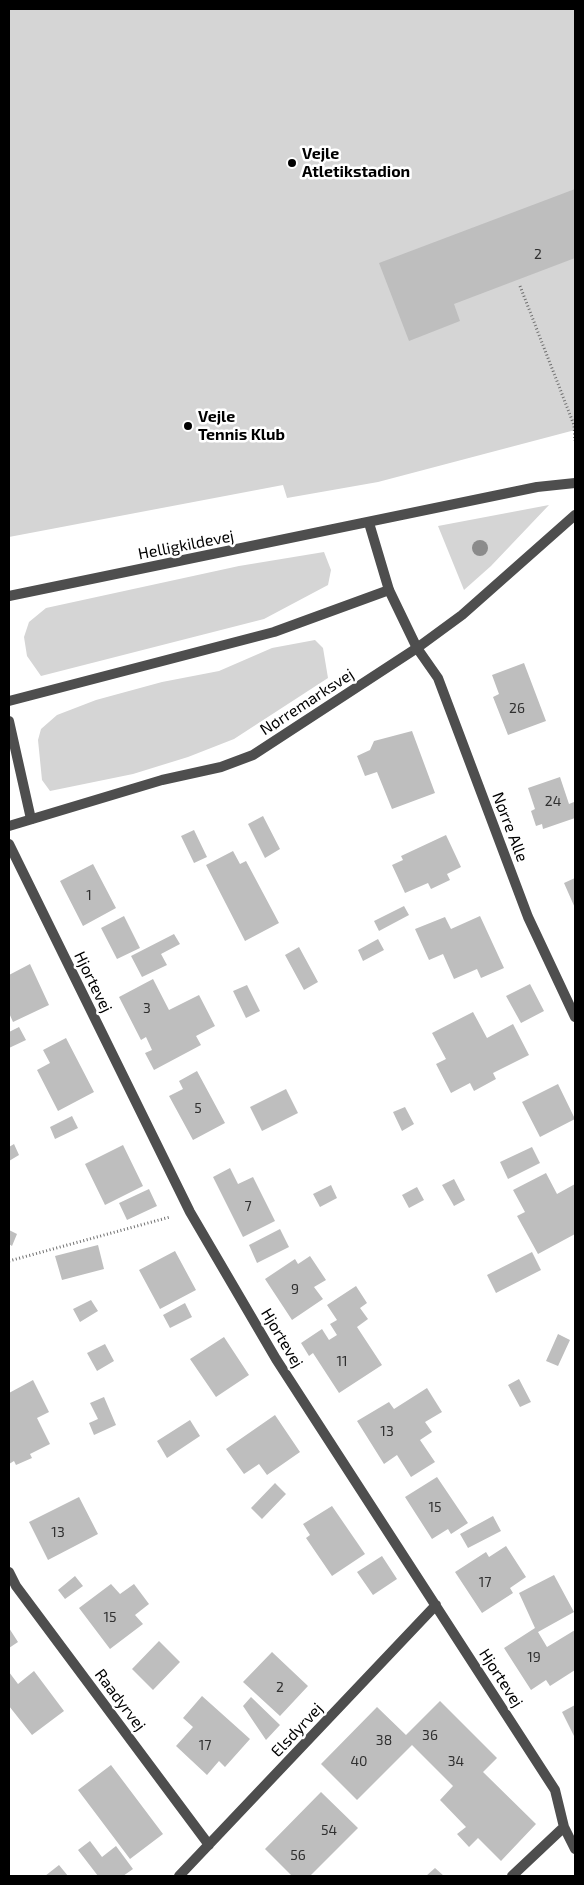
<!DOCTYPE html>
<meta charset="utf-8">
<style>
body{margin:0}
#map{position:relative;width:584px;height:1885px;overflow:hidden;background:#fff;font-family:"Exo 2",sans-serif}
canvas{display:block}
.frame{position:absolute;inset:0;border:10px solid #000;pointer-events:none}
</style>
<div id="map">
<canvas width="584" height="1885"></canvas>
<div class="frame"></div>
</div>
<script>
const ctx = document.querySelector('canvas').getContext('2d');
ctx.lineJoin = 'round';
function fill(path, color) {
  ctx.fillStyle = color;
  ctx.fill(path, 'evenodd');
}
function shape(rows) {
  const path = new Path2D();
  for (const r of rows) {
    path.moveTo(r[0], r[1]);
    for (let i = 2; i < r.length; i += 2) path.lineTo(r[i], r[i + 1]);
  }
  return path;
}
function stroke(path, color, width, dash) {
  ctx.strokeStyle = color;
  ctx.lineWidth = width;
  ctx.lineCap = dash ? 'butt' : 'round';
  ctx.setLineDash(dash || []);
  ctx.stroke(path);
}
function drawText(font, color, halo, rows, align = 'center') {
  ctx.font = font + ' "Exo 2",sans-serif';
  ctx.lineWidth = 5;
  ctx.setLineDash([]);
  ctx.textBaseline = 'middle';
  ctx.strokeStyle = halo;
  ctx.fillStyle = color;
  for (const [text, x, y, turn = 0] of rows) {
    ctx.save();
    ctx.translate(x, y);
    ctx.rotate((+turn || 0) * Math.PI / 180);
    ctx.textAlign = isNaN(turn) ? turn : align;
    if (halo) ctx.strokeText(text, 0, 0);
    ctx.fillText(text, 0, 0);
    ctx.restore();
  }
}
const green = shape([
 [9,9,575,9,575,430,378,482,287,498,283,485,9,537],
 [549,505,491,566,464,590,438,526],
 [324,552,331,570,328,585,264,619,41,676,27,656,24,637,29,622,46,608,239,566],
 [315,640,323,648,328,678,234,739,188,757,133,774,50,791,42,780,38,740,41,729,57,715,96,700,162,682,219,671,272,648]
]);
const building = shape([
 [575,189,575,258,454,304,460,321,409,341,379,263],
 [524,663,546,721,508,735,493,697,499,694,492,675],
 [412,731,435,793,392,809,377,772,365,776,357,756,370,750,374,741],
 [560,777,569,804,574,802,575,818,543,829,542,824,536,826,531,811,535,809,528,788],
 [263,816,280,849,265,858,248,824],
 [194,830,207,857,194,863,181,836],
 [446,835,461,867,447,874,450,880,431,889,428,883,405,893,392,865,403,860,401,856],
 [233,851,240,864,246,861,279,923,245,941,206,865],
 [93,864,116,908,83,926,60,881],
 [575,878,575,908,564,883],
 [404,906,409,915,379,931,374,921],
 [124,916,140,948,117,959,101,928],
 [480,916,504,968,481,978,477,969,454,979,443,954,429,960,415,929,445,917,451,929],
 [174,934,180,944,161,954,167,965,142,977,131,956],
 [378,939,384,950,363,961,358,950],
 [299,947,318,982,304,990,285,955],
 [30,964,49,1005,13,1022,9,1013,9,975],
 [153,979,169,1010,199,995,215,1026,196,1036,201,1045,154,1070,145,1053,152,1050,146,1037,141,1040,119,997],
 [530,984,544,1011,521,1023,506,996],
 [247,985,260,1011,246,1018,233,991],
 [473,1012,487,1038,513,1024,529,1055,493,1073,496,1079,474,1091,470,1083,451,1093,436,1064,446,1059,432,1033],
 [19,1027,26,1040,9,1048,9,1032],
 [66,1038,94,1092,58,1111,37,1070,50,1063,43,1050],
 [197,1071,225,1123,193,1140,169,1096,183,1089,179,1081],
 [558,1084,575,1119,540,1137,522,1102],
 [286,1089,298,1113,262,1131,250,1107],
 [405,1107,414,1124,402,1131,393,1112],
 [72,1116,78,1128,55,1139,50,1127],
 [14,1144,19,1155,9,1161,9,1147],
 [123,1145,143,1186,105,1205,85,1164],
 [532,1147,540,1163,508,1179,500,1162],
 [230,1168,238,1184,253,1177,275,1221,243,1237,213,1177],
 [546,1173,557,1194,575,1184,575,1234,538,1254,517,1216,525,1212,513,1190],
 [454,1179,465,1200,454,1206,442,1185],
 [331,1185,337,1198,320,1207,313,1194],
 [417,1187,424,1200,409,1208,402,1195],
 [149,1189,157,1206,127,1220,119,1203],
 [280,1229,289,1247,257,1263,249,1245],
 [9,1230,17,1234,12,1246,9,1244],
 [98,1245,104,1269,62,1280,55,1256],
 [175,1251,196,1290,160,1309,139,1270],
 [532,1252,541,1270,496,1293,487,1275],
 [310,1256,326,1280,314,1287,323,1299,292,1320,265,1279,295,1259,298,1264],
 [356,1286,367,1303,360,1308,368,1319,357,1327,382,1365,339,1393,313,1353,309,1356,301,1343,322,1329,329,1340,337,1335,330,1324,337,1320,327,1305],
 [91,1300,98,1311,80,1322,73,1309],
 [185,1303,192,1317,170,1328,163,1315],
 [558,1334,570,1340,558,1366,546,1361],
 [224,1337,249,1375,216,1397,190,1359],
 [105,1344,114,1361,97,1371,87,1353],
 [519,1379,531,1402,520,1407,508,1385],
 [33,1380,49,1412,37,1418,50,1444,30,1454,32,1458,16,1465,14,1461,9,1464,9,1393],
 [427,1388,442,1412,425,1422,432,1432,420,1440,435,1462,411,1477,397,1455,384,1464,357,1421,389,1402,394,1409],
 [104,1397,116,1425,94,1435,89,1423,98,1419,90,1403],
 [275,1415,300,1452,267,1475,259,1464,244,1474,226,1449],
 [190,1420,200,1436,167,1458,157,1441],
 [437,1477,468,1523,451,1534,448,1529,432,1539,405,1497],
 [275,1483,286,1494,262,1519,251,1508],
 [79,1497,98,1534,48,1560,29,1522],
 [332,1506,365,1554,332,1576,306,1538,310,1535,303,1524],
 [493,1516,501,1531,468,1548,460,1534],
 [506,1546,526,1577,510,1588,513,1593,482,1613,455,1572,486,1552,489,1557],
 [382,1556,397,1579,373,1595,357,1572],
 [554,1575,574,1612,538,1632,547,1647,575,1630,575,1670,550,1686,546,1680,531,1690,504,1648,535,1628,519,1593],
 [75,1576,83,1586,65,1599,58,1590],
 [111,1584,120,1594,134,1584,149,1604,135,1615,143,1624,110,1649,79,1608],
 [9,1628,18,1642,9,1648],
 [159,1641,180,1662,153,1690,132,1669],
 [272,1652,308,1686,280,1716,243,1682],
 [34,1671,64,1711,32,1735,9,1706,9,1672,18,1684],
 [202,1696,250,1739,225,1767,219,1761,207,1775,176,1746,193,1727,183,1718],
 [251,1697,280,1725,266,1740,243,1706],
 [440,1701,497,1758,483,1772,536,1824,501,1861,478,1838,469,1847,457,1834,466,1827,440,1800,453,1786,412,1745,357,1800,321,1764,377,1707,406,1735],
 [575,1705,575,1738,562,1712],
 [111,1765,163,1834,130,1859,78,1790],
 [321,1792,358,1828,310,1876,292,1876,265,1849],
 [90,1841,102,1857,116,1846,133,1869,123,1876,98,1876,78,1850],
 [59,1865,68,1876,45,1876],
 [435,1868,444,1876,426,1876]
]);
const path = shape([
 [520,286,574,425,575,441],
 [9,1261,170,1217]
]);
const service = shape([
 [9,701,274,632,389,590]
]);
const minor = shape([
 [369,523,389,590,417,648,438,678,528,917,575,1017],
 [9,596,537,487,575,483],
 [9,721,31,819],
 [9,844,190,1212,276,1359,555,1790,564,1827,575,1849],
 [9,1572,16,1586,209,1845],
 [179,1876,436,1605],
 [512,1876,564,1827]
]);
const tertiary = shape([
 [9,826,162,780,221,767,253,755,417,648,462,615,575,515]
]);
const trees = [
 [480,548]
];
const markers = [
 [292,163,5,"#000"],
 [188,426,5,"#000"]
];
const numberNames = [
 ["2",538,254],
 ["26",517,708],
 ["24",553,801],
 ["1",89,895],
 ["3",147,1008],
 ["5",198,1108],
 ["7",248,1206],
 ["9",295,1289],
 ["11",342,1361],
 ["13",387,1431],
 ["15",435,1507],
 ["13",58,1532],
 ["17",485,1582],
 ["15",110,1617],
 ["19",534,1657],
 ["2",280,1687],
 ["36",430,1735],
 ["38",384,1740],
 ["17",205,1745],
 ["40",359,1761],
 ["34",456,1761],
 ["54",329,1830],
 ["56",298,1855]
];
const poiNames = [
 ["Vejle",302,154],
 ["Atletikstadion",302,172],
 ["Vejle",198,417],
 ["Tennis Klub",198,435]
];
const streetNames = [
 ["Helligkildevej",186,545,-11],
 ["Nørremarksvej",307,702,-33],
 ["Nørre Alle",510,827,69],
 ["Hjortevej",93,982,64],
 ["Hjortevej",282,1338,59],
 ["Hjortevej",501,1678,57],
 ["Raadyrvej",120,1700,53],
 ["Elsdyrvej",297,1730,-47]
];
fill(green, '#d5d5d5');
fill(building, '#bebebe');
stroke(path, '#707070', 3, [1, 2.5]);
stroke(service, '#4e4e4e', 10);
stroke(minor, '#4e4e4e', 10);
stroke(tertiary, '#4e4e4e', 10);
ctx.fillStyle = '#8b8b8b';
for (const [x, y] of trees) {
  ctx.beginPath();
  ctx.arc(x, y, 8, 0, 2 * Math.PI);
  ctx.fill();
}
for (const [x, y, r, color] of markers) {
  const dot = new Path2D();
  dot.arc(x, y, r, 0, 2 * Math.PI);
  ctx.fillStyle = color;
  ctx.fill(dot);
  stroke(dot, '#fff', 2);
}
drawText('14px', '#303030', null, numberNames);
drawText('bold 16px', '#000', '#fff', poiNames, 'left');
drawText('16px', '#000', '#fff', streetNames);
</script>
